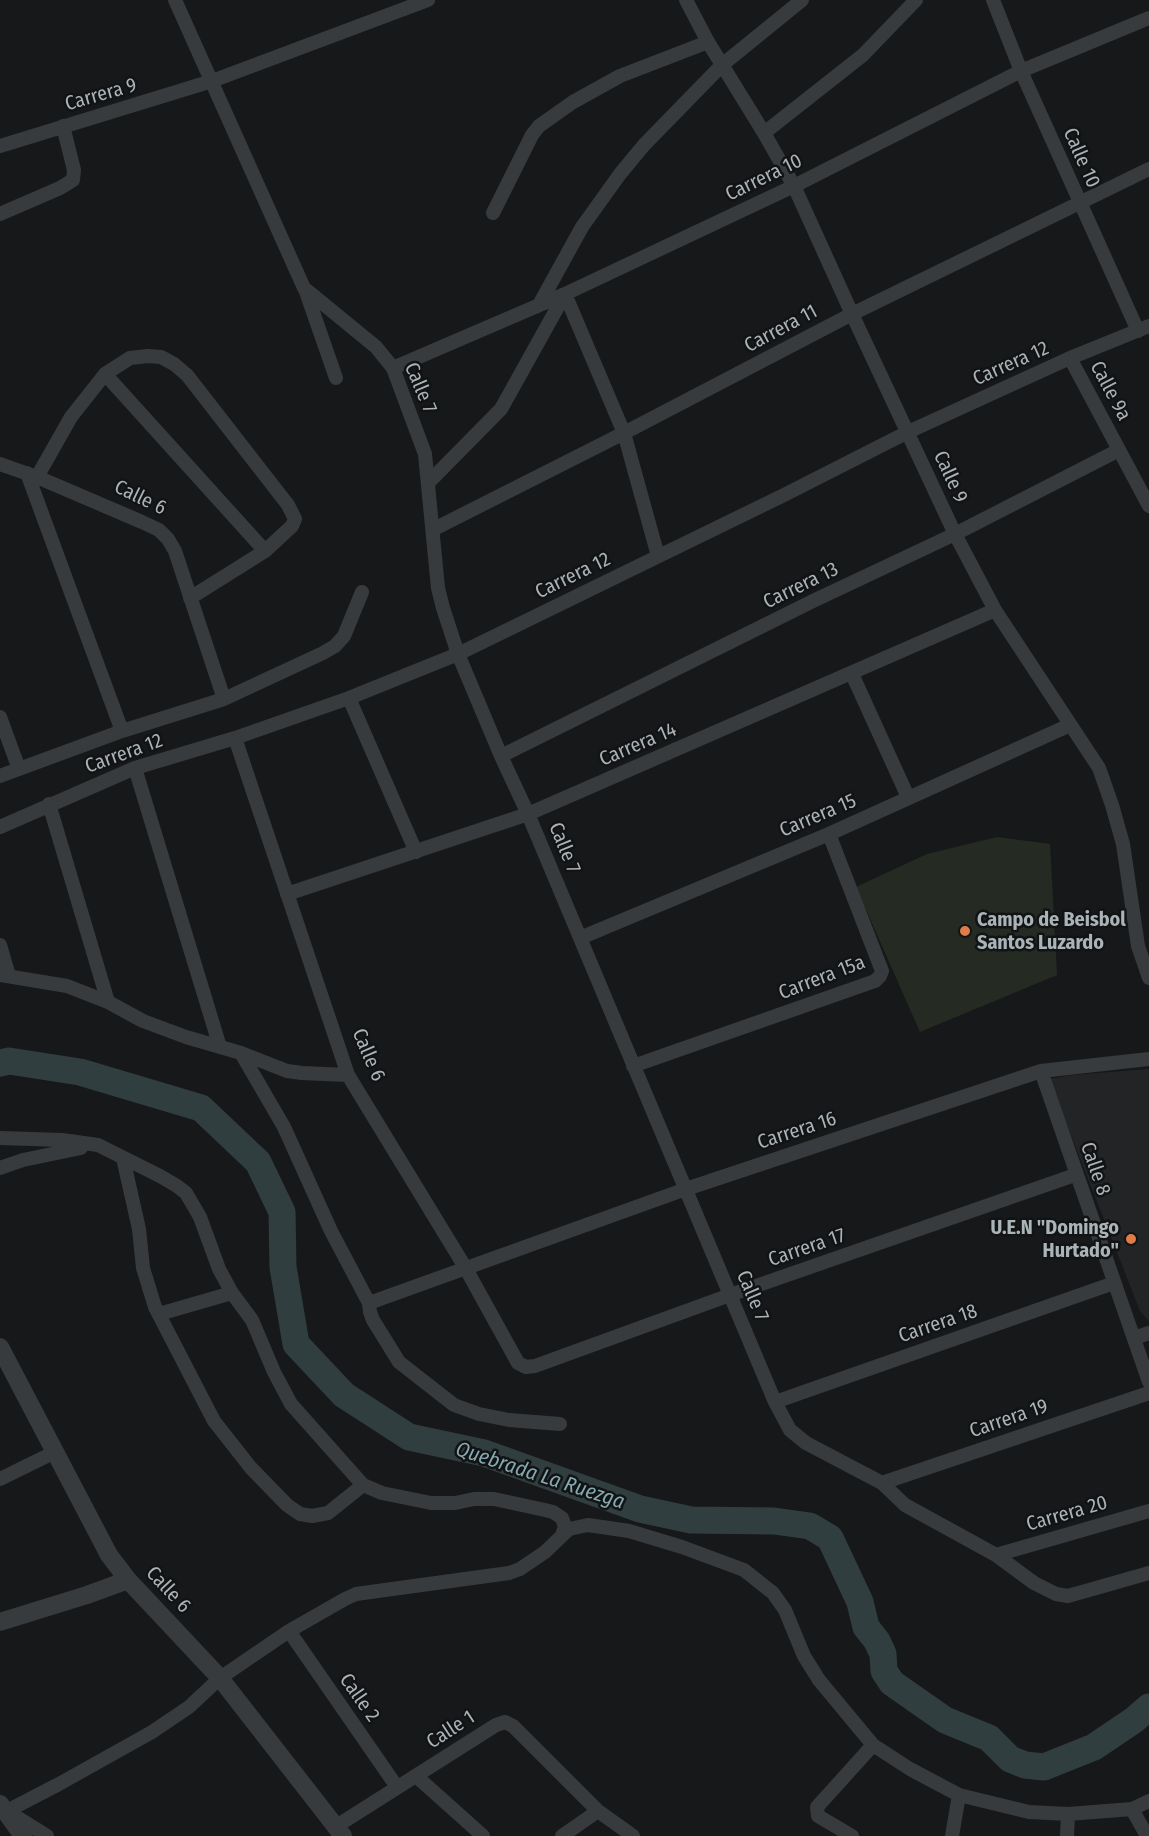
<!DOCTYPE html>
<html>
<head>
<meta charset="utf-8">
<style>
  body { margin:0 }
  canvas { display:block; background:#171819 }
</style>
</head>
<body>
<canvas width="1149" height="1836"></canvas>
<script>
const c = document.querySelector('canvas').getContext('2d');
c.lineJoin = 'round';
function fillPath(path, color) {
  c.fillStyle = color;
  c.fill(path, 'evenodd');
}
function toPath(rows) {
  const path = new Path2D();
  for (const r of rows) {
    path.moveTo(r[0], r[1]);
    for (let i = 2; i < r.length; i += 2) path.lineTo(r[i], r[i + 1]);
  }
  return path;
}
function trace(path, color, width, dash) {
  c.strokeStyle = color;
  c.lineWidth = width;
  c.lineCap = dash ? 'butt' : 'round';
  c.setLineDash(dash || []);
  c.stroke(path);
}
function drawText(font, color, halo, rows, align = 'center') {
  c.font = font + ' "Fira Sans Condensed",sans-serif';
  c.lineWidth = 5;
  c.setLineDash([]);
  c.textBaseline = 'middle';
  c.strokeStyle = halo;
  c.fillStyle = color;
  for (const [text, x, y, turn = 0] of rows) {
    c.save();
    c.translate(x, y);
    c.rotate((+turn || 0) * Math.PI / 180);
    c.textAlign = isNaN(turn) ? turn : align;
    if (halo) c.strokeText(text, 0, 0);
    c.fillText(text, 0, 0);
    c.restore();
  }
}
const built = toPath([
  [1149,1069,1149,1321,1140,1311,1049,1079,1073,1075]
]);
const green = toPath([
  [997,837,1050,844,1057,975,920,1032,856,887,927,854]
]);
const river = toPath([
  [0,1063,9,1061,80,1072,201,1108,258,1162,282,1212,283,1267,296,1344,344,1395,409,1437,484,1453,640,1509,691,1520,774,1521,810,1526,830,1538,860,1602,866,1627,877,1641,883,1654,884,1671,892,1683,945,1720,989,1738,1010,1759,1025,1765,1044,1767,1094,1747,1134,1720,1149,1707]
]);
const minor = toPath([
  [175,0,304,288,376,347,393,368,425,454,438,588,443,608,458,654,501,756,528,814,775,1402,790,1430,806,1443,882,1483,905,1505,996,1555,1034,1583,1056,1594,1068,1596,1149,1573],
  [686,0,708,42,764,133,794,186,852,314,955,534,995,610,1099,768,1112,805,1123,844,1138,946,1149,978],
  [993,0,1021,71,1138,331],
  [764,133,863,55,916,0],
  [0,146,212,81,428,0],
  [493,213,532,135,539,126,573,102,620,76,708,42],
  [0,214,60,188,73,180,74,170,63,126],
  [305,289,336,378],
  [565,294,624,433,658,556],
  [539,305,582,227,620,174,644,145,722,65,802,0],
  [1070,358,1149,506],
  [393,368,565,294,794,186,1021,71,1149,18],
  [105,374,265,551],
  [0,464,37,477,142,522,159,530,168,539,175,551,224,699],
  [27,473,122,731],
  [37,477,71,417,105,374,130,358,148,356,161,357,174,364,187,375,288,505,295,519,292,526,265,551,190,598],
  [429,482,501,409,565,294],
  [434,529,624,433,852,314,1149,169],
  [852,674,908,797],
  [349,698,416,852],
  [0,717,19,769],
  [235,738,348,1075,465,1267,518,1363,526,1367,535,1366,730,1295,1075,1175],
  [501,756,813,601,955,534,1119,450],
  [135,768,220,1047],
  [0,776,122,731,224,699,323,653,335,646,344,636,362,592],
  [49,804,108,1002],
  [0,827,135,768,235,738,349,698,458,654,784,495,908,432,1070,358,1149,326],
  [287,894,528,814,995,610],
  [580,938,829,834,1070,725],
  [0,945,9,976],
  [0,975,67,986,108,1002,143,1021,186,1037,241,1053,287,1071,302,1073,348,1075],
  [241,1053,284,1127,331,1231,369,1303,686,1189,1041,1071,1149,1059],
  [633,1066,875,981,880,976,882,971,829,834],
  [1041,1071,1149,1382],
  [0,1138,62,1140,98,1145,160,1176,177,1186,186,1193,200,1217,219,1269,232,1293,252,1320,274,1372,291,1404,363,1485,382,1493,431,1503,455,1503,474,1499,494,1499,545,1510,553,1512,562,1518,565,1527,562,1535],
  [123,1158,139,1229,143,1268,155,1307,214,1421,251,1468,287,1505,300,1514,312,1516,328,1513,363,1485],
  [0,1168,23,1160,81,1148],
  [369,1303,370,1312,373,1320,399,1362,454,1405,479,1414,509,1420,560,1424],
  [159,1314,232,1293],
  [1134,1338,1149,1333],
  [775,1402,1114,1283],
  [0,1479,55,1452],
  [882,1483,1149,1393],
  [996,1555,1149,1511],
  [289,1631,397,1787],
  [416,1776,483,1836],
  [1132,1809,1147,1836],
  [7,1811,59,1784,152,1732,189,1707,220,1678,289,1631,345,1599,356,1594,509,1573,520,1569,545,1552,569,1529,588,1525,629,1531,682,1547,744,1570,773,1593,785,1610,804,1656,819,1680,873,1745,910,1769,959,1795,1029,1812,1068,1814,1132,1809,1149,1801],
  [7,1811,47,1836],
  [335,1827,496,1725,505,1722,513,1726,598,1811,633,1836],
  [562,1836,598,1811],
  [852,1836,818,1816,817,1807,873,1745],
  [952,1836,959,1795],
  [1067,1836,1068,1814]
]);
const tertiary = toPath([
  [0,1347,109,1555,128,1580,220,1678,343,1836],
  [0,1622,87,1595,128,1580],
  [0,1804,23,1836]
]);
const markers = [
  [965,931,6,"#e07c48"],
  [1131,1239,6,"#e07c48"]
];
const streetNames = [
  ["Carrera 9",101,95,-16],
  ["Calle 10",1081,158,66],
  ["Carrera 10",764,178,-26],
  ["Carrera 11",781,329,-28],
  ["Carrera 12",1011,364,-24],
  ["Calle 7",420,388,67],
  ["Calle 9a",1110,391,62],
  ["Calle 9",950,477,65],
  ["Calle 6",140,498,26],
  ["Carrera 12",573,576,-26],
  ["Carrera 13",801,586,-26],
  ["Carrera 14",638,745,-23],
  ["Carrera 12",124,754,-20],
  ["Carrera 15",818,816,-23],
  ["Calle 7",564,848,68],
  ["Carrera 15a",822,978,-21],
  ["Calle 6",368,1055,67],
  ["Carrera 16",797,1131,-18],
  ["Calle 8",1095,1169,71],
  ["Carrera 17",807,1248,-19],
  ["Calle 7",752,1296,67],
  ["Carrera 18",938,1324,-19],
  ["Carrera 19",1009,1419,-19],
  ["Carrera 20",1067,1514,-16],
  ["Calle 6",168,1590,47],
  ["Calle 2",359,1698,55],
  ["Calle 1",451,1730,-33]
];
const poiNames = [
  ["Campo de Beisbol",977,920],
  ["Santos Luzardo",977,943],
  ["U.E.N \"Domingo",1119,1228,"right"],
  ["Hurtado\"",1119,1251,"right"]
];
const waterNames = [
  ["Quebrada La Ruezga",540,1476,18]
];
fillPath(built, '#232426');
fillPath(green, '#252a23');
trace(river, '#313e40', 27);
trace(minor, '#383b3d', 14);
trace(tertiary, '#383b3d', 18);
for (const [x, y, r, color] of markers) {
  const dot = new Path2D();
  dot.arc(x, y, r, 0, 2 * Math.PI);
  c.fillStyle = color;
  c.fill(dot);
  trace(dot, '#121314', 2);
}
drawText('20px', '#aab3b7', '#121314', streetNames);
drawText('bold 20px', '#aab3b7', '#121314', poiNames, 'left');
drawText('italic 21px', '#85a9af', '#121314', waterNames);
</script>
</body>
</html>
